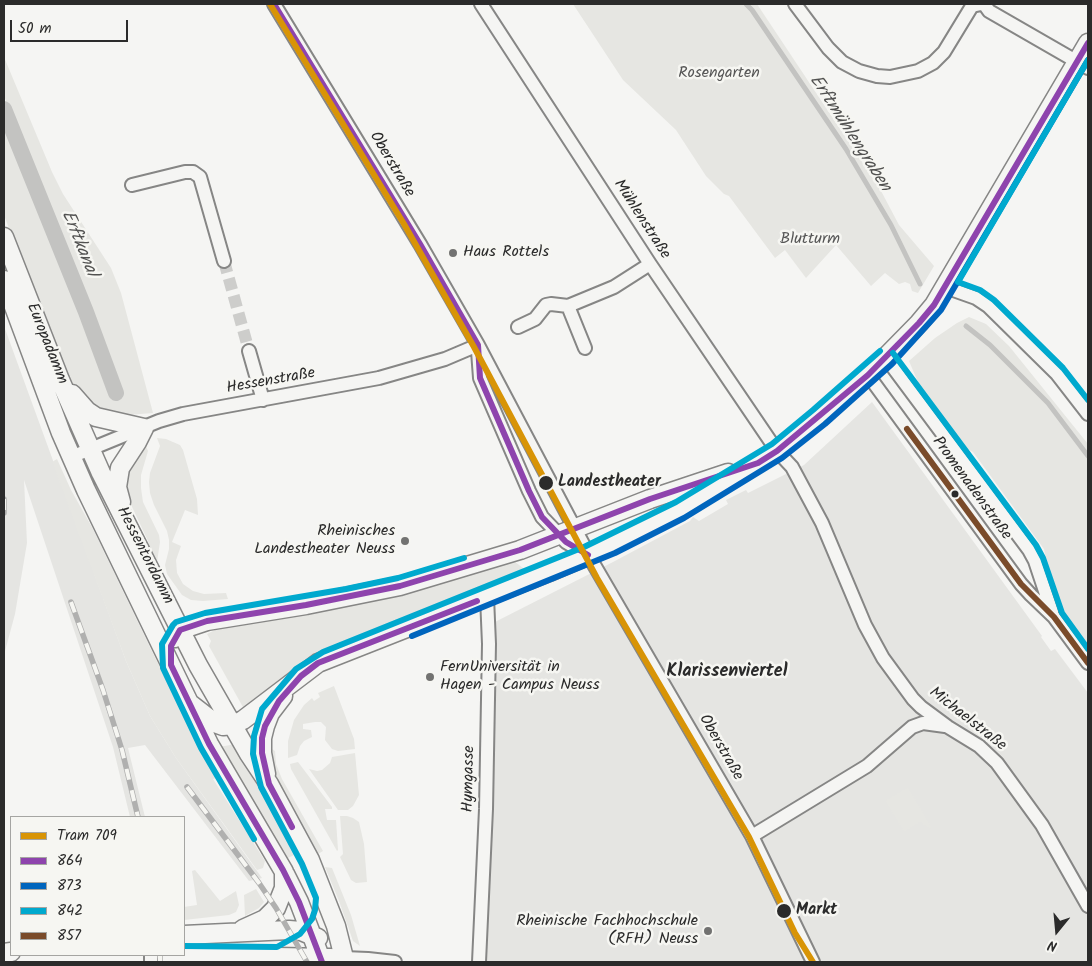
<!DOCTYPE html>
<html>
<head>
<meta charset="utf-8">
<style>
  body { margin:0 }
  #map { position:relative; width:1092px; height:966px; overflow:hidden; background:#f5f5f3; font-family:Kalam,sans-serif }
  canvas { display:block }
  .frame { position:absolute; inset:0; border:5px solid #2b2b2b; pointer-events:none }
  .legend { position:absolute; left:10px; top:816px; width:175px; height:140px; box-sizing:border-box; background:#f6f6f2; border:1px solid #a5a5a2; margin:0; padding:6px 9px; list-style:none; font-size:15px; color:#2b2b2b }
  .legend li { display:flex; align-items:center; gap:10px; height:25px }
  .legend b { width:25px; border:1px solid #a5a5a2 }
  .north { position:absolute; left:1032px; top:906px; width:50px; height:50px; -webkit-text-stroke:4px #f6f6f2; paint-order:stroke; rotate:197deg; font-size:14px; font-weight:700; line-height:20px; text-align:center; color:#2b2b2b }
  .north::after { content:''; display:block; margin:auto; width:18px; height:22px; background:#2b2b2b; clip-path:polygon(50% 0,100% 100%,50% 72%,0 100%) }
  .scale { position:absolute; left:10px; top:20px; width:118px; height:22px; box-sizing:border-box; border:2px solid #2b2b2b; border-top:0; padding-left:6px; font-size:15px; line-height:18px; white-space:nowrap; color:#2b2b2b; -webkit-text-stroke:4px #f6f6f2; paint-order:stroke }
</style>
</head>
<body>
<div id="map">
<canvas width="1092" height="966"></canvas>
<div class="frame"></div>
<ul class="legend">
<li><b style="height:6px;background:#d89406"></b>Tram 709</li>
<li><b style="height:6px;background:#8e44ad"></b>864</li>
<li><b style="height:6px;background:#0065bd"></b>873</li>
<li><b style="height:6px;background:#00a9ce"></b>842</li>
<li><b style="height:6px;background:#7a4b2a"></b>857</li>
</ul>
<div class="north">N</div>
<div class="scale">50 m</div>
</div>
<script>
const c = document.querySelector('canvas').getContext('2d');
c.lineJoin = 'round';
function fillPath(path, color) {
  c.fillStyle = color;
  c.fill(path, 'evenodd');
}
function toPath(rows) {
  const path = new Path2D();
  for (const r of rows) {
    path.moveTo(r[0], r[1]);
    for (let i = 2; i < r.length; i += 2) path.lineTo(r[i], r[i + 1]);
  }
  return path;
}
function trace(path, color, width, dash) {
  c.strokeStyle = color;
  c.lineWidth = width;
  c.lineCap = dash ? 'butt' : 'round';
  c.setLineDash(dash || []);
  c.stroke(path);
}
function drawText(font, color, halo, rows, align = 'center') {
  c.font = font + ' Kalam,sans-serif';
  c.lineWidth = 5;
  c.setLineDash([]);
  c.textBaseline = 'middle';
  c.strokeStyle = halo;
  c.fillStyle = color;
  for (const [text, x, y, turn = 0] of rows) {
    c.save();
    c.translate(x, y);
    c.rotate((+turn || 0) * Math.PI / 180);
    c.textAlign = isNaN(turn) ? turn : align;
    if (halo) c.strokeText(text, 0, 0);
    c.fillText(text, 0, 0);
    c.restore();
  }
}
const built = toPath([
  [4,326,126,661,150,716,176,758,262,878,249,881,145,745,128,748,145,817,130,817,113,747,24,480,27,543,15,614,4,655],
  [872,402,1042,636,1041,637,1051,651,1055,649,1088,693,1088,962,479,962,491,624,613,562,690,521,693,517,699,521,728,504,726,500,746,490,748,493,804,465]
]);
const green = toPath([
  [573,4,757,4,880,189,899,225,934,266,918,293,912,291,910,284,905,282,899,284,885,273,871,286,836,245,806,278,785,250,775,258,729,196,724,194,706,176,676,130,623,80],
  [4,57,52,172,63,194,111,268,121,293,153,413,127,415,111,413,96,407,83,398,70,379,26,274,4,215,4,124,82,313,111,394,120,392,90,309,4,96],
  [969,317,986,324,1009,346,1088,444,1088,647,1061,611,1053,592,1044,549,973,452,958,444,926,401,909,361,935,338,957,323],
  [157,438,166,439,180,445,183,450,197,499,198,515,185,510,172,542,181,546,176,560,177,573,183,584,193,591,204,594,226,593,228,599,203,601,191,600,182,595,167,574,165,565,169,549,169,540,167,531,154,505,150,493,149,482,150,473,160,446],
  [146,446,148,451,141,475,141,488,143,502,159,535,160,542,157,562,153,564,148,541,126,494,126,480,131,468,141,447],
  [57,459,71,490,93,529,177,703,216,778,213,779,265,861,263,868,257,870,176,758,150,716,126,661,52,462],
  [514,561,528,572,414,615,368,637,244,709,209,646,211,641,207,634,219,628,307,614,411,591],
  [334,686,354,739,355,749,338,751,332,749,325,740,326,727,321,722,315,722,303,724,303,729,311,730,312,737,304,741,300,746,297,755,288,758,288,741,294,720,304,705,312,698,314,701,320,697,318,693],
  [237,744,276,813,296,854,286,859,218,747],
  [269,747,275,751,276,764,282,779,323,851,318,854,277,781,273,772],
  [355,753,359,795,353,806,348,810,338,810,309,769,317,771,322,770,330,763,332,757],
  [298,762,332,807,332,809,325,809,327,820,336,820,338,850,337,851,291,769,290,764],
  [908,787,931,826,930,829,920,822,904,832,885,801],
  [340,816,347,816,353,818,359,822,364,844,367,882,356,883,351,880,340,857,343,854],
  [325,867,332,868,351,915,360,946,353,941,339,901],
  [195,870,220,901,236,891,239,905,236,912,229,915,184,920,184,907,197,905,192,871],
  [256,889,264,902,259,908,245,916,244,895]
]);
const stream = toPath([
  [746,4,752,10,846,149,891,225,920,284],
  [966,326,990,345,1048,403,1088,456]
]);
const canal = toPath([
  [4,109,86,312,116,393]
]);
const streetTunnel = toPath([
  [224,261,249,351]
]);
const street = toPath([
  [274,4,420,244,478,345,593,563,752,836,813,962],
  [481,4,650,264,777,451,792,467,822,523,865,625,883,658,913,699,921,707,948,727,979,746,997,763,1042,825,1088,906],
  [795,4,828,48,842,62,859,71,877,76,890,77,918,71,933,63,944,52,972,6,981,4],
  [984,4,989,11,1088,68],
  [132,185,185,172,193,172,200,177,224,261],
  [945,287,976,298,988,306,1057,374,1088,414],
  [568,306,585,348],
  [518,327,535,319,546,305,551,304,568,306,614,287,650,264],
  [249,351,263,400],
  [478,351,480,378,529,491,542,517,566,542,588,555],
  [886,358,1029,550,1035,561,1052,612],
  [868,375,1021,584,1031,595,1054,617,1088,663],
  [71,457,159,421,183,414,379,378,445,359,478,345],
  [752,836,867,766,912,727,923,723,945,726],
  [344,958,368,959,395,962],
  [151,962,151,955],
  [479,962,486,809,489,644,487,597]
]);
const secondary = toPath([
  [4,237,60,380,101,473,198,665,249,754,269,784,310,860,336,926,345,962],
  [4,280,61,433,86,490,209,744,283,870,299,902,322,962],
  [72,394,87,411,96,417,144,428,137,442,120,468,117,487,121,502],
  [175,638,180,630,207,621,306,605,400,586,520,550,650,499,728,473],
  [188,702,215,723,223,726,233,725,243,720,318,663,549,572,612,545,680,510,777,451,868,375,919,323,934,305,1088,43],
  [266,774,262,753,262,738,265,726,270,713,283,696],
  [243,929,265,919,276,908,284,888,284,872],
  [184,935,289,930,301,931,318,938],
  [4,953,11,952],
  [166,955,331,958]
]);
const rail = toPath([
  [4,499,4,513],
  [71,602,103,690,122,750,138,817],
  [187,787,259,883,276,908,307,962],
  [160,955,160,962]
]);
const bus1 = toPath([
  [274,4,420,244,478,345,480,378,529,491,542,517,566,542,588,555],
  [292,827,269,784,262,753,262,738,265,726,279,701,301,676,318,663,477,601],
  [322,962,299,902,283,870,209,744,171,665,171,646,180,630,207,621,306,605,400,586,520,550,650,499,758,463,777,451,868,375,919,323,934,305,1088,43]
]);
const bus2 = toPath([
  [412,636,615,553,684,518,782,458,825,424,892,364,941,310,1088,60]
]);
const bus3 = toPath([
  [1088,60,958,282,980,290,994,300,1063,368,1088,400],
  [893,353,1036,545,1043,558,1062,613,1088,649],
  [254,839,201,748,163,668,162,644,173,625,176,622,205,613,346,589,398,578,464,558],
  [184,946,277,947,300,934,312,919,315,910,316,898,302,864,261,787,253,754,254,736,262,709,296,669,323,652,584,547,676,502,772,444,813,410,880,351]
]);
const bus4 = toPath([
  [907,429,1021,584,1054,617,1088,663]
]);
const tram1 = toPath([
  [270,4,404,224,474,347,597,578,749,837,795,933,813,962]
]);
const markers = [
  [453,253,5,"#727271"],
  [546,483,8,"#2b2b2b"],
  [955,494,4.5,"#2b2b2b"],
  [405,541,5,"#727271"],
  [430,677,5,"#727271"],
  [784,911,8,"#2b2b2b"],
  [708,931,5,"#727271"]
];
const parkNames = [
  ["Rosengarten",719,74],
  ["Blutturm",810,240]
];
const streetNames = [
  ["Oberstraße",391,165,59],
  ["Mühlenstraße",641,220,57],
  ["Europadamm",46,344,68],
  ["Hessenstraße",271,382,-10],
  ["Promenadenstraße",971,489,54],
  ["Hessentordamm",144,556,63],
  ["Michaelstraße",967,720,38],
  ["Oberstraße",720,748,60],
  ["Hymgasse",470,779,-89]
];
const poiNames = [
  ["Haus Rottels",463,253],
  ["Rheinisches",395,532,"right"],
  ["Landestheater Neuss",395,550,"right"],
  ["FernUniversität in",440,668],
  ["Hagen - Campus Neuss",440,686],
  ["Rheinische Fachhochschule",698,922,"right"],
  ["(RFH) Neuss",698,940,"right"]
];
const stopNames = [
  ["Landestheater",558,483],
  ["Markt",796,911]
];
const waterNames = [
  ["Erftmühlengraben",849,134,57],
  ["Erftkanal",78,244,68]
];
const neighbourhoodNames = [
  ["Klarissenviertel",727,673]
];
fillPath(built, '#e5e5e2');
fillPath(green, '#e6e6e2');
trace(stream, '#c3c3c1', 5);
trace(canal, '#c3c3c1', 16);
trace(streetTunnel, '#cdcdcb', 12, [12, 6]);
trace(street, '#868685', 16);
trace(secondary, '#868685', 21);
trace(street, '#f5f5f3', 12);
trace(secondary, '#f5f5f3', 18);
trace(rail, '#b0b0af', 5.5);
trace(rail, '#f6f6f2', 4, [11]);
trace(bus1, '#8e44ad', 6);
trace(bus2, '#0065bd', 6);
trace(bus3, '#00a9ce', 6);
trace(bus4, '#7a4b2a', 6);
trace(tram1, '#d89406', 6);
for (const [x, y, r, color] of markers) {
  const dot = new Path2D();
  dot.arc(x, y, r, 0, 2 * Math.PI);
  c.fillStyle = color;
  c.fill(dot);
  trace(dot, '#f6f6f2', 2);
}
drawText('16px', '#565656', '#f6f6f2', parkNames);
drawText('16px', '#2b2b2b', '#f6f6f2', streetNames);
drawText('16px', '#2b2b2b', '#f6f6f2', poiNames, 'left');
drawText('bold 16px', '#2b2b2b', '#f6f6f2', stopNames, 'left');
drawText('italic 18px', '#525251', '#f6f6f2', waterNames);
drawText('bold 18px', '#2b2b2b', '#f6f6f2', neighbourhoodNames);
</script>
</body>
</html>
